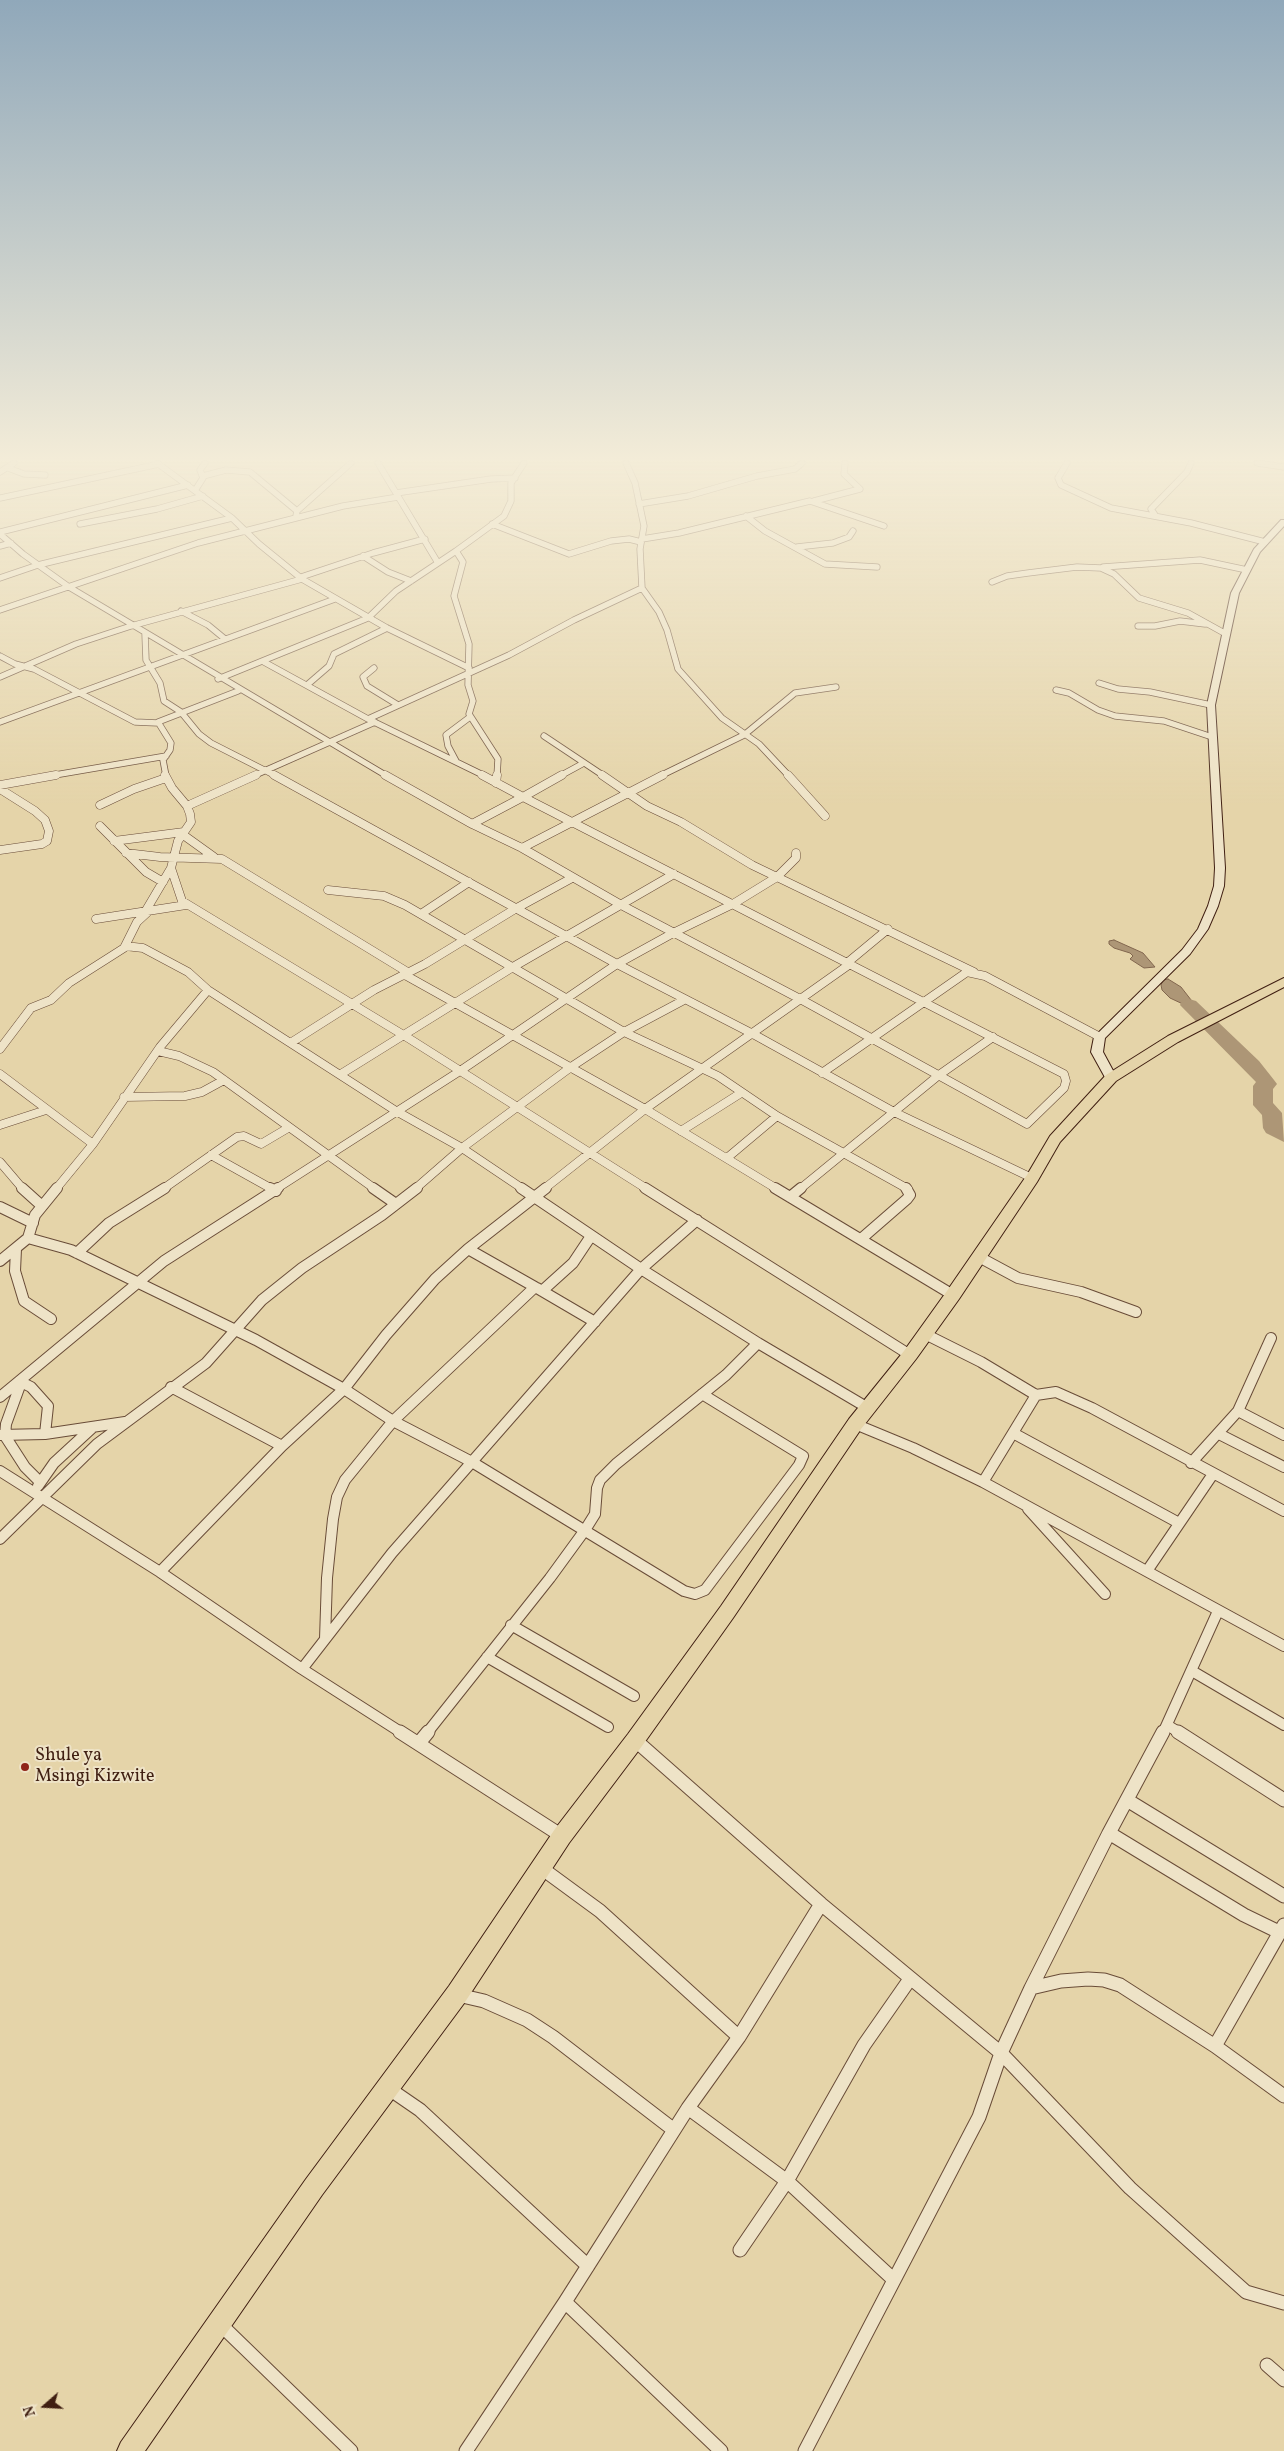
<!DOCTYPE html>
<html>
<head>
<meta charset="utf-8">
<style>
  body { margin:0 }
  #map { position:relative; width:1284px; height:2451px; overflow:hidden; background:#e5d4a9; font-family:Vollkorn,serif }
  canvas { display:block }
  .north { position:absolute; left:20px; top:2381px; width:50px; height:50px; -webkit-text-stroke:4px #eee3c7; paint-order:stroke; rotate:251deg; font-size:14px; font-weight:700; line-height:20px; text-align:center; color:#401f12 }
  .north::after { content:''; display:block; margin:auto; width:18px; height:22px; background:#401f12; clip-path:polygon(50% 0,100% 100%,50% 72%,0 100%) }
</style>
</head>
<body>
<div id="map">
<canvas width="1284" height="2451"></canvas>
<div class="north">N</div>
</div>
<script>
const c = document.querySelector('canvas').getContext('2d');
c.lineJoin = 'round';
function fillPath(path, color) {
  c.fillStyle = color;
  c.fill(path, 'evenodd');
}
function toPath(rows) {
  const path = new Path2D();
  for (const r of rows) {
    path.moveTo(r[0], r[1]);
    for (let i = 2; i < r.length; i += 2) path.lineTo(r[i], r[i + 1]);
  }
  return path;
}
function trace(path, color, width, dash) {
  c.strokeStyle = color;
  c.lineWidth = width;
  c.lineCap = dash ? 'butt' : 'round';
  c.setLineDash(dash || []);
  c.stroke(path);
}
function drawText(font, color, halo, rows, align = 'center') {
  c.font = font + ' Vollkorn,serif';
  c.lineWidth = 4;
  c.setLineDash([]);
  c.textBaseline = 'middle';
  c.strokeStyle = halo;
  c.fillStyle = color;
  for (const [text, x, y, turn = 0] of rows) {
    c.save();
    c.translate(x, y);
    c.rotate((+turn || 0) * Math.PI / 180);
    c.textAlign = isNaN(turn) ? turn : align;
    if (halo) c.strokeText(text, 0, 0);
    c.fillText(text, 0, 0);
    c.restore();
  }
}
const water = toPath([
  [1114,940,1143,953,1155,967,1144,968,1130,959,1133,956,1130,953,1114,948,1109,944,1109,941,1114,940],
  [1168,979,1181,987,1195,1005,1185,1005,1170,998,1162,990,1161,985,1163,980,1168,979]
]);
const river = toPath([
  [1189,999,1196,1001,1259,1061,1274,1080,1277,1084,1273,1089,1273,1103,1282,1113,1284,1142,1266,1133,1263,1128,1262,1115,1253,1105,1253,1086,1256,1082,1180,1005,1182,1001,1189,999]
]);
const minorFar3 = toPath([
  [157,463,232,518,259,544,302,579,387,628,469,668],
  [378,463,438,563],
  [626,463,635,483,644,526,640,549,642,588,659,612,667,630,678,669,722,718,759,744,789,776],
  [1067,463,1058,478,1061,485,1111,508,1191,523,1265,542],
  [1257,463,1284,467],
  [8,468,24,474,45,475],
  [0,472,14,463],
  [203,476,226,470,250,472,297,511],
  [196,489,203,478,200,470,205,463],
  [396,493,491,479,515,478],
  [0,498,159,464],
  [814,501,860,489,844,474,845,463],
  [639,504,688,496,757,476,795,469,802,463],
  [1155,515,1151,509,1187,472,1191,463],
  [296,516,297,511,351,463],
  [746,516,765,531,825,564,877,567],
  [80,524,157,509,203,496],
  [492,524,569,554,611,541,629,539,641,542],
  [0,532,188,485],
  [0,534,23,554,69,587,387,776],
  [642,539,679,533,810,501,884,526],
  [0,546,11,543],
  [797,547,833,543,849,537,853,531],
  [363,556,388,572,411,581],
  [1103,567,1200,560,1247,570],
  [301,577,373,553,425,539],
  [0,578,38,565,232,518],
  [992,582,1007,576,1028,573,1077,567,1101,568,1114,574,1139,598,1188,613,1226,634],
  [0,610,198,543,343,506,398,497],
  [181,611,208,625,225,639],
  [1138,626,1155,626,1180,621,1205,624],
  [145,634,146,660,160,683,164,701,181,712,199,734,211,743,276,776],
  [0,656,15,664,34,669,135,722,158,723],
  [264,662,368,719,485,776],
  [374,668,363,677,367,686,398,705],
  [0,677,76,644,131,626,302,579],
  [218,679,368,618,396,591,456,551],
  [1099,683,1118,689,1150,692,1211,705],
  [307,685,329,666,334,654,387,628],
  [1056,690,1069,693,1098,710,1115,716,1164,721,1212,737],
  [368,719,509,655,574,620,642,588],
  [0,722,335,599],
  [544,736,604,776],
  [456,761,448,746,446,735,470,717],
  [49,776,166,756],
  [166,776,163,760,170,750,171,743,158,722,238,691],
  [253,776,375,722],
  [497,776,498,759,469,714,473,701,468,685,469,644,454,596,463,562,456,551,504,516,511,501,511,483,524,463],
  [560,776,582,764],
  [660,776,744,735,795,693,836,687]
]);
const minorFar2 = toPath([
  [165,775,172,788,187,806,190,814,191,822,178,841,171,868,182,901,405,1036,647,1189],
  [274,775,617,964,753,1034,894,1112,1032,1178],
  [385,775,472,824],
  [482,775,523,797,562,775],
  [602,775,647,806,681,822,752,865,974,972],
  [788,775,825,816],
  [496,783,497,775],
  [0,785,56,775],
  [0,789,35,811,45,820,49,831,47,841,42,844,0,850],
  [523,797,1064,1074,1066,1081,1064,1088,1027,1124,802,1000,623,906,522,848,472,824,523,797],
  [100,805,134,789,166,778],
  [187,806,256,775],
  [100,826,146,872,163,882],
  [182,834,214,857],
  [114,841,184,832],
  [522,848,663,775],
  [126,853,160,857,222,859,409,973],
  [328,890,384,896,405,905,624,1032,718,1076,777,1116,908,1189],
  [145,912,171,868],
  [421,914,469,882],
  [96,919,186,905],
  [125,946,143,948,188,972,208,990,396,1111,462,1148,523,1189],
  [847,963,888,929],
  [405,975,645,1109,777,1189],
  [292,1042,374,990,425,964,515,909,572,878],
  [0,1049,31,1008,51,1000,69,983,124,948,137,922,149,911],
  [158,1051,179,1056,213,1072,375,1189],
  [822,1073,967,972,985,976,1100,1037],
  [0,1074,93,1144],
  [341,1074,513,967,674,874],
  [124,1097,185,1096,202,1092,224,1080],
  [0,1125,46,1110],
  [681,1131,741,1093],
  [211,1155,272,1189],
  [727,1158,777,1116],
  [0,1162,23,1189],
  [56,1189,93,1144,160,1047,208,990],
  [163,1189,237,1137,244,1136,261,1144,288,1128],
  [276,1189,460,1071,617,964,675,932,733,904,777,877,796,858,796,853],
  [415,1189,462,1148,571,1067,624,1032,684,1000],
  [544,1189,645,1109,850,964],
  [800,1189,939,1075,993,1037]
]);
const minorFar1 = toPath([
  [22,1188,42,1206],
  [270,1188,276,1191],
  [373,1188,396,1204],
  [645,1188,910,1355],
  [775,1188,953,1295],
  [790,1197,801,1188],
  [0,1207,33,1223],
  [28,1238,71,1250,256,1340,344,1389,393,1421,472,1462,684,1591,695,1594,705,1590,799,1465,803,1456,702,1394],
  [861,1239,907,1199,910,1195,906,1188],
  [16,1249,15,1271,24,1301,51,1319],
  [77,1253,109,1223,165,1188],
  [979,1257,1018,1278,1081,1292,1136,1312],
  [0,1261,28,1238,35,1215,57,1188],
  [537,1288,595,1322],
  [542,1291,573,1263,591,1236],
  [925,1334,981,1362,1036,1395],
  [758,1343,868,1408],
  [22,1380,6,1424,5,1436,25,1467,40,1482],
  [21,1382,31,1387,48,1406,45,1434],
  [171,1387,282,1446],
  [0,1397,164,1261,278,1188],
  [1238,1411,1284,1435],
  [855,1424,913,1448,983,1482,1284,1646],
  [1013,1433,1179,1523],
  [1219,1434,1284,1467],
  [0,1435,45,1434,125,1422],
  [1191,1463,1238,1411,1271,1338],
  [0,1471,160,1572,302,1669,402,1733],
  [983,1482,1036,1395,1056,1392,1092,1408,1284,1511],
  [38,1486,54,1463,92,1428],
  [1028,1509,1105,1594],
  [0,1539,97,1444,206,1363,262,1300,302,1268,382,1215,417,1188],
  [1147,1571,1213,1474],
  [160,1572,282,1446,344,1389,386,1335,435,1279,468,1249,546,1188],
  [511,1625,634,1696],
  [325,1639,327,1578,333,1519,337,1497,345,1480,393,1421,535,1287,468,1249],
  [487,1657,608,1727],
  [302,1669,392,1553,641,1269,697,1220],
  [1192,1671,1284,1725],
  [1167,1725,1180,1733],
  [427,1733,550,1578,585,1530,595,1514,597,1488,600,1480,616,1464,726,1375,758,1343,641,1269,521,1188],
  [1163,1733,1218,1611]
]);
const minor = toPath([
  [400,1732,562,1836],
  [1178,1732,1284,1800],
  [635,1740,821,1904,1001,2053,1130,2188,1246,2292,1284,2303],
  [419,1743,428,1732],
  [1127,1800,1284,1896],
  [1109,1833,1244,1915,1279,1932],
  [540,1867,600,1911,739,2037],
  [1031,1988,1061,1981,1088,1979,1104,1980,1120,1985,1215,2046,1284,2096],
  [458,1995,484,2001,527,2020,553,2037,674,2130],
  [1215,2046,1284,1925],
  [388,2088,420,2110,588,2266],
  [688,2108,787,2181,893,2279],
  [740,2250,787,2181,864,2045,910,1979],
  [565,2302,721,2451],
  [220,2324,351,2451],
  [1267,2365,1284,2380],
  [466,2451,565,2302,688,2108,739,2037,821,1904],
  [805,2451,979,2117,1001,2053,1031,1988,1109,1833,1163,1732]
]);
const secondary = toPath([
  [1281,520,1284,520,1284,526,1260,552,1239,593,1215,705,1225,868,1224,886,1218,906,1208,929,1190,954,1105,1038,1103,1052,1117,1078,1115,1081,1107,1081,1091,1052,1094,1037,1182,950,1198,929,1208,906,1214,886,1215,868,1207,705,1231,593,1254,549,1281,520]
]);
const trunk = toPath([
  [1284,978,1284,987,1178,1042,1116,1081,1060,1142,1037,1182,959,1299,916,1359,861,1429,733,1618,642,1746,569,1843,465,2002,322,2195,145,2451,117,2451,121,2442,306,2179,449,1986,555,1829,628,1734,721,1606,849,1419,904,1351,947,1291,1027,1175,1050,1136,1106,1075,1168,1036,1284,978]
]);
const markers = [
  [25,1767,5,"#8f2418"]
];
const nearPoinames = [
  ["Shule ya",35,1757],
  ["Msingi Kizwite",35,1778]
];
fillPath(water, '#ad9676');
trace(water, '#81664e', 1);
fillPath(river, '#ad9676');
trace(minorFar3, '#694c38', 7);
trace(minorFar2, '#694c38', 9);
trace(minorFar1, '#694c38', 12);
trace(minor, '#694c38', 15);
trace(secondary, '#401f12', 2);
trace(trunk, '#401f12', 2);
trace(minorFar3, '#eee3c7', 5.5);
trace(minorFar2, '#eee3c7', 8);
trace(minorFar1, '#eee3c7', 10);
trace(minor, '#eee3c7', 13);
fillPath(secondary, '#eee3c7');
fillPath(trunk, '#e5d4a9');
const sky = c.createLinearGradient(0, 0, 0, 806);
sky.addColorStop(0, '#90a8ba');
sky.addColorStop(0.57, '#f3ecd8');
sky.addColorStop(1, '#f3ecd800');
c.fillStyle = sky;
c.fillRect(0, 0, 1284, 806);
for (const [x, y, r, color] of markers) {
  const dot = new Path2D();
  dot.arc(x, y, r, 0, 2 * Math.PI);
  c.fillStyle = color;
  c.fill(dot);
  trace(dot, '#eee3c7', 2);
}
drawText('18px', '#401f12', '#eee3c7', nearPoinames, 'left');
</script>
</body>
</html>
